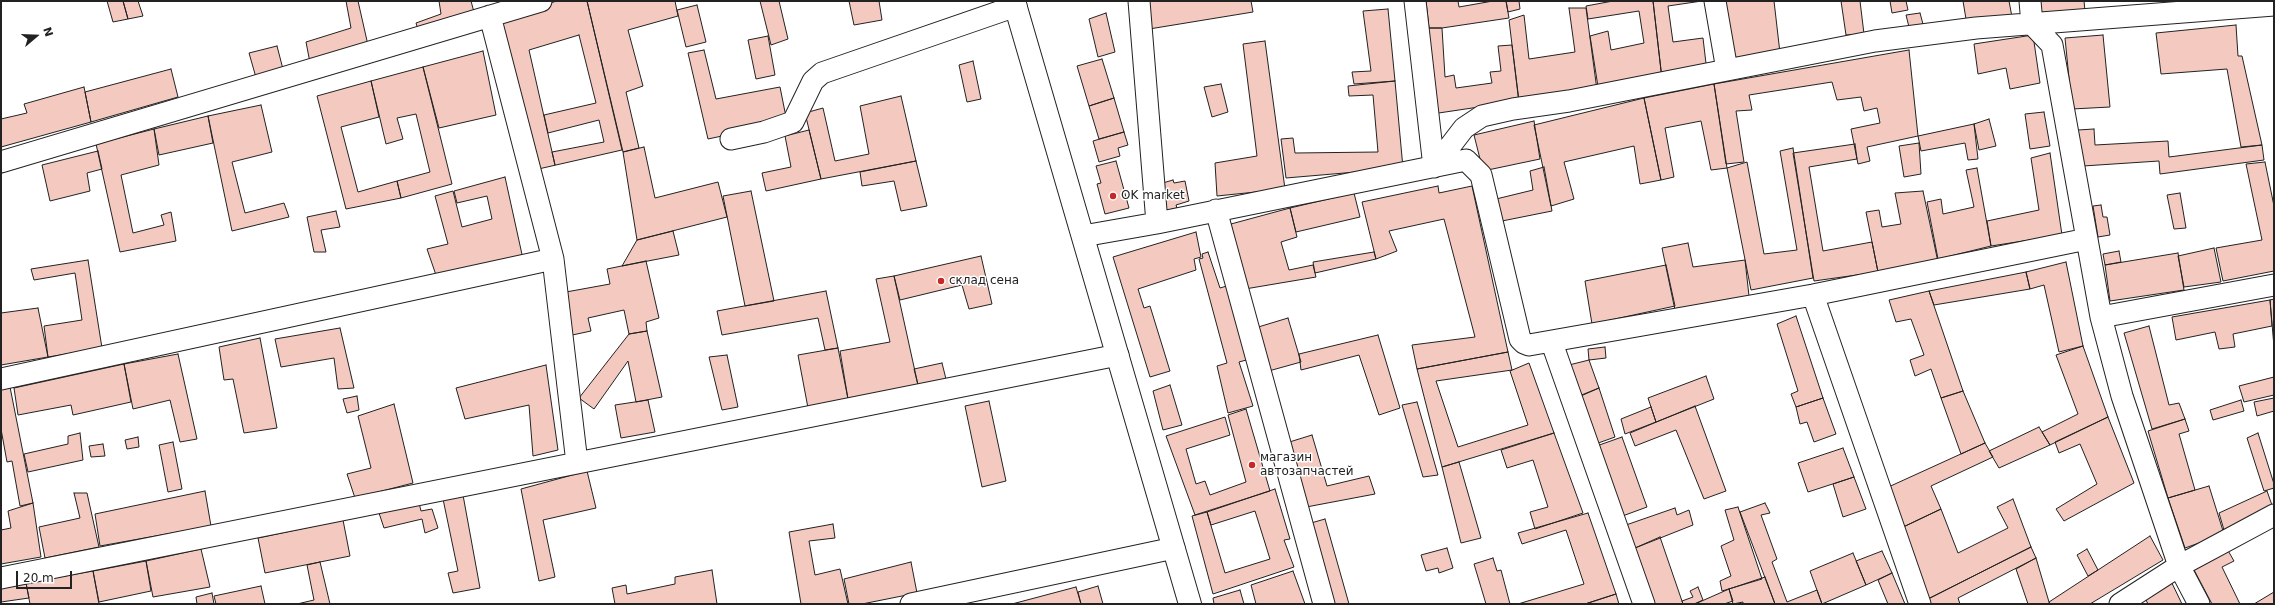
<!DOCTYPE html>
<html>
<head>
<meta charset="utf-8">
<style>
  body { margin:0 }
  #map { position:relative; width:2275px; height:605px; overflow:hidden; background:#fff; font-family:"DejaVu Sans",sans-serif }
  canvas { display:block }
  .frame { position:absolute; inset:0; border:2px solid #222; pointer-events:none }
  .north { position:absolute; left:16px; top:16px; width:40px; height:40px; -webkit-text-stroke:3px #fff; paint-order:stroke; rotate:71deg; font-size:11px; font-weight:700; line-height:16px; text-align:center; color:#222 }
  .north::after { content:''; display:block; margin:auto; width:14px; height:18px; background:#222; clip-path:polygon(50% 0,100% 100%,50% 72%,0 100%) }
  .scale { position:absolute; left:16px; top:571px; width:56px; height:18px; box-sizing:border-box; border:2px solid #222; border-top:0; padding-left:5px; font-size:12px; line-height:14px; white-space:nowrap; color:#222; -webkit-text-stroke:3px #fff; paint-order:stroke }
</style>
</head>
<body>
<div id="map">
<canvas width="2275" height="605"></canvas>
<div class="frame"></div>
<div class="north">N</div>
<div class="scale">20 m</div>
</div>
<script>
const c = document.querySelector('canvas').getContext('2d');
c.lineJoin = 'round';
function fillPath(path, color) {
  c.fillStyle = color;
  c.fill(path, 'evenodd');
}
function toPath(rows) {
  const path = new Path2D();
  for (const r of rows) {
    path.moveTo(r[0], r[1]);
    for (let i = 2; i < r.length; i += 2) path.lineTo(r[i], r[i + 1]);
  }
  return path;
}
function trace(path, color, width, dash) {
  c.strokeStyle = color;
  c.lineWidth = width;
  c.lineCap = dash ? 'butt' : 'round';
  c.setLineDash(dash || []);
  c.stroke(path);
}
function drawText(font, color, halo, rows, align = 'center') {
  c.font = font + ' "DejaVu Sans",sans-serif';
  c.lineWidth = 3;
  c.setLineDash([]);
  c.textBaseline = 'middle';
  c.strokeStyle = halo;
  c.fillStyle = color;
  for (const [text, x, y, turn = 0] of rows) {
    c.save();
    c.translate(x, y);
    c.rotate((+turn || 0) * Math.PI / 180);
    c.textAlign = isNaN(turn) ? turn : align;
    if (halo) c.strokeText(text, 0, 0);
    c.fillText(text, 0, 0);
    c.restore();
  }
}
const building = toPath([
  [107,1,123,1,128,19,113,22,107,1],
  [123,1,138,1,143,16,128,19,123,1],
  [346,1,358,1,370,54,311,68,306,42,351,28,346,1],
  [439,1,471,1,478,27,422,43,416,23,441,14,439,1],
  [557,1,587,1,622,150,534,170,501,17,557,1],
  [579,35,596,103,544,115,548,133,599,120,604,142,552,152,555,165,529,50,579,35],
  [587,1,675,1,678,16,628,30,643,86,626,92,639,148,623,152,587,1],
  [760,1,779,1,788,39,771,45,760,1],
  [849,1,879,1,882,20,854,25,849,1],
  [1141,1,1251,1,1253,12,1143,30,1141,1],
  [1426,1,1458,1,1459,7,1493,1,1506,1,1509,18,1442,28,1429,28,1426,1],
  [1506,1,1519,1,1520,9,1508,12,1506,1],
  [1613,1,1653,1,1662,79,1599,93,1590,36,1608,31,1611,50,1644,43,1639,11,1588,19,1586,6,1613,1],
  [1653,1,1702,1,1668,6,1673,42,1703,38,1707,72,1662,79,1653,1],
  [1725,1,1774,1,1780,53,1734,61,1725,1],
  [1841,1,1860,1,1864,34,1846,35,1841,1],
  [1890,1,1906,1,1908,10,1892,13,1890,1],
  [1963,1,2009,1,2012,17,1967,25,1963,1],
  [2037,1,2084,1,2085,11,2038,17,2037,1],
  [697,5,706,42,686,47,677,10,697,5],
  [1569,8,1586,8,1597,90,1519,103,1509,20,1524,15,1529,59,1575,52,1569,8],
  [1388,9,1395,81,1354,84,1352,72,1371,71,1363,11,1388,9],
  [1106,13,1115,52,1098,57,1089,19,1106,13],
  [1920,13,1923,24,1909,27,1906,15,1920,13],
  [2236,25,2238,56,2242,56,2262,145,2241,147,2227,69,2161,74,2156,33,2236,25],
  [1425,28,1442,28,1445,77,1454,75,1456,88,1492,83,1490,72,1501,71,1498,46,1512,45,1519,101,1432,114,1425,28],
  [2033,35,2040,83,2010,89,2006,68,1978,74,1974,44,2033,35],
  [2103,35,2110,107,2072,109,2065,38,2103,35],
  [768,36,775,75,756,79,748,40,768,36],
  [1265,41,1285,189,1217,196,1215,163,1257,156,1243,44,1265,41],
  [277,46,284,73,257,81,249,53,277,46],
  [704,50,716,99,780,87,787,122,708,139,688,53,704,50],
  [1909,50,1918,136,1867,147,1870,161,1858,164,1851,129,1880,123,1877,108,1864,111,1861,97,1837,100,1832,82,1749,95,1752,110,1736,111,1744,162,1726,164,1714,84,1909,50],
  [483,51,496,115,439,128,423,67,483,51],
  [1102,59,1114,98,1089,106,1077,66,1102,59],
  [973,61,981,99,967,102,959,65,973,61],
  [423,67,452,184,401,198,397,181,430,172,416,114,397,118,403,139,386,144,371,81,423,67],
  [171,69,178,97,91,122,85,92,171,69],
  [371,81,379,117,341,127,358,192,397,181,401,198,346,209,317,96,371,81],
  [1395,81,1403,168,1286,178,1281,139,1293,138,1295,153,1378,152,1373,95,1349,96,1348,86,1395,81],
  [1221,84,1228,112,1212,117,1204,87,1221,84],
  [1714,84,1727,168,1711,170,1701,121,1665,128,1674,177,1661,180,1644,98,1714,84],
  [84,87,91,122,1,147,1,119,27,113,24,104,84,87],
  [901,96,916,161,821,179,805,113,823,108,835,161,869,154,860,106,901,96],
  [1114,98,1124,132,1099,139,1089,106,1114,98],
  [1644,98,1661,180,1640,184,1634,146,1564,162,1574,199,1551,206,1534,125,1644,98],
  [261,105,272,152,232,162,245,213,284,203,289,217,232,231,208,116,261,105],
  [2044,112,2050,146,2030,149,2025,114,2044,112],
  [208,116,213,143,159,155,154,129,208,116],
  [1989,119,1996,146,1979,150,1974,124,1989,119],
  [1534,121,1540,159,1483,171,1474,135,1534,121],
  [1974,124,1978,159,1968,160,1965,143,1921,151,1918,136,1974,124],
  [154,129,159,165,121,175,133,233,164,225,161,215,171,212,176,241,120,252,96,144,154,129],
  [2094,129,2095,145,2168,141,2169,157,2262,145,2264,160,2160,174,2159,161,2083,166,2078,130,2094,129],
  [809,130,821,179,766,191,762,173,791,167,785,136,809,130],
  [1124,132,1128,145,1118,148,1120,156,1099,162,1093,141,1124,132],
  [1919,143,1921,174,1904,177,1899,146,1919,143],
  [1855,144,1857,159,1809,167,1823,251,1872,242,1878,272,1814,281,1793,153,1855,144],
  [644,147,655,198,718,182,727,217,637,240,623,152,644,147],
  [1793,148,1813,278,1751,290,1727,168,1747,162,1764,254,1797,250,1780,151,1793,148],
  [98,151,102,169,87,173,90,191,50,201,42,165,98,151],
  [2050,153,2062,235,1991,246,1987,221,2039,210,2031,158,2050,153],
  [916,161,927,206,901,211,894,181,862,186,860,172,916,161],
  [1116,161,1129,208,1105,214,1097,184,1101,183,1096,166,1116,161],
  [2265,162,2274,206,2274,271,2223,281,2216,248,2262,240,2246,164,2265,162],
  [1544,167,1552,211,1497,222,1492,200,1533,190,1530,171,1544,167],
  [1977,168,1991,246,1938,259,1927,202,1941,199,1943,214,1974,207,1966,170,1977,168],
  [505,177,523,259,437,278,427,249,448,244,435,196,453,191,462,227,492,219,487,196,457,203,454,191,505,177],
  [1173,180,1174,183,1185,181,1189,201,1176,205,1177,208,1160,212,1156,185,1173,180],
  [1438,186,1439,193,1472,186,1508,352,1417,369,1412,345,1475,337,1444,219,1389,231,1397,251,1376,259,1362,202,1438,186],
  [751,191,774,301,745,306,723,196,751,191],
  [1923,191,1938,262,1878,272,1866,212,1879,210,1882,227,1901,224,1895,193,1923,191],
  [1354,193,1360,217,1296,232,1290,208,1354,193],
  [2180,193,2186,228,2174,229,2167,195,2180,193],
  [2101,205,2103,217,2107,217,2110,235,2098,237,2093,206,2101,205],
  [1290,208,1297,237,1281,242,1289,270,1313,265,1316,277,1245,289,1231,224,1290,208],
  [336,211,340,227,321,230,326,252,314,252,307,217,336,211],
  [673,231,679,255,622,266,637,240,673,231],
  [1196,232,1201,257,1194,259,1196,270,1138,289,1144,308,1150,306,1170,371,1150,377,1113,257,1196,232],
  [1688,243,1693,267,1745,260,1749,296,1675,310,1662,248,1688,243],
  [2214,248,2221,282,2184,287,2178,256,2214,248],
  [2119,251,2121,262,2105,265,2103,254,2119,251],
  [1208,252,1220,288,1230,285,1250,359,1239,362,1253,406,1228,413,1217,366,1227,363,1199,259,1203,258,1202,254,1208,252],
  [1374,252,1376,259,1315,273,1313,262,1374,252],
  [2178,253,2184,290,2110,301,2105,265,2178,253],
  [981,256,992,304,969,309,962,285,900,300,894,276,981,256],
  [88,260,102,348,48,357,44,326,82,320,75,273,34,280,31,269,88,260],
  [646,261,659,318,646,322,647,331,629,334,624,310,588,318,591,331,563,337,555,294,610,284,607,269,646,261],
  [2066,262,2083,346,2059,352,2044,285,2030,289,2026,272,2066,262],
  [1666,265,1675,306,1592,324,1585,281,1666,265],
  [2026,272,2030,289,1934,305,1929,291,2026,272],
  [894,276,918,385,848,399,840,351,890,342,876,279,894,276],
  [826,291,838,348,825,350,818,318,722,335,717,311,826,291],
  [1929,291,1963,391,1941,398,1931,369,1915,376,1910,360,1924,355,1911,319,1896,322,1889,300,1929,291],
  [2274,299,2274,347,2270,300,2274,299],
  [2270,300,2272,326,2233,334,2235,347,2219,349,2215,332,2176,340,2172,317,2270,300],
  [38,308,48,357,1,365,1,313,38,308],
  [1796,316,1823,398,1796,407,1791,394,1798,391,1777,324,1796,316],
  [1288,318,1301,362,1265,372,1255,328,1288,318],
  [2149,326,2169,405,2179,403,2185,419,2152,429,2124,333,2149,326],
  [340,328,354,388,338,389,334,358,281,367,275,339,340,328],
  [647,331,662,397,636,402,628,361,594,409,579,398,629,334,647,331],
  [1378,335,1400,408,1379,415,1359,355,1301,370,1299,354,1378,335],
  [260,338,277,428,244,433,233,379,224,380,219,347,260,338],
  [2083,346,2108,417,2050,445,2042,432,2078,414,2056,355,2083,346],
  [1605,347,1606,358,1589,360,1588,349,1605,347],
  [838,348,848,399,808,408,798,355,838,348],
  [1508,352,1512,370,1436,381,1458,447,1528,425,1510,371,1529,363,1554,433,1442,467,1417,369,1508,352],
  [178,354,197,439,180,442,170,400,133,409,124,364,178,354],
  [727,355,738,407,722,410,709,357,727,355],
  [1589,360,1599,388,1579,396,1569,365,1589,360],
  [942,363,946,379,918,385,914,369,942,363],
  [124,364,131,402,73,415,71,405,18,415,14,388,124,364],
  [546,365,558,450,533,456,529,405,465,419,456,388,546,365],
  [1706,376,1714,399,1656,422,1648,398,1706,376],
  [2274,377,2274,395,2244,402,2239,386,2274,377],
  [1170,385,1182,425,1163,430,1153,391,1170,385],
  [10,387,33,503,20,506,12,461,7,462,1,429,1,389,10,387],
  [1599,388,1615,437,1590,446,1574,399,1599,388],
  [1963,391,1985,443,1961,454,1941,398,1963,391],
  [357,396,359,410,347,413,343,399,357,396],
  [1823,398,1836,434,1814,442,1807,422,1800,424,1796,407,1823,398],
  [2274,398,2274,411,2257,416,2254,402,2274,398],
  [648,400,655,432,621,438,615,405,648,400],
  [2241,400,2244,411,2213,420,2210,410,2241,400],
  [989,401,1006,481,982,487,965,406,989,401],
  [1417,402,1438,475,1423,477,1402,405,1417,402],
  [394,404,413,483,355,498,347,474,371,468,358,416,394,404],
  [1695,406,1726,491,1704,499,1676,430,1635,446,1630,433,1695,406],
  [1651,407,1656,422,1625,434,1621,419,1651,407],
  [1246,409,1270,491,1195,515,1166,436,1225,417,1230,435,1186,449,1196,484,1205,481,1210,495,1246,482,1228,415,1246,409],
  [2108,417,2134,483,2064,521,2056,509,2097,484,2080,444,2059,453,2055,442,2108,417],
  [2185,419,2189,431,2179,434,2195,490,2168,498,2148,431,2185,419],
  [2039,427,2050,445,1999,468,1989,451,2039,427],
  [80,433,83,460,28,472,24,454,68,444,68,436,80,433],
  [1554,433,1583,513,1535,529,1530,512,1548,507,1533,460,1507,468,1501,450,1554,433],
  [2258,433,2274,484,2274,488,2264,491,2247,438,2258,433],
  [1312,435,1327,486,1369,476,1375,494,1301,508,1283,444,1312,435],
  [138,437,139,447,127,449,125,440,138,437],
  [1622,437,1647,507,1617,518,1591,448,1622,437],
  [173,442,182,489,168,492,159,445,173,442],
  [1985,443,1993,457,1931,486,1941,509,1899,529,1884,489,1985,443],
  [103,444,105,456,91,457,89,446,103,444],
  [1843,448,1854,477,1808,492,1798,463,1843,448],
  [1459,462,1481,538,1461,543,1442,467,1459,462],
  [587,471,596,508,543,520,555,577,539,581,521,489,587,471],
  [1854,477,1866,509,1843,517,1833,484,1854,477],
  [2209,486,2224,534,2185,548,2168,498,2209,486],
  [1275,489,1290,539,1284,540,1294,567,1213,594,1192,516,1207,512,1225,573,1270,559,1255,511,1211,525,1207,512,1275,489],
  [205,491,211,526,100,546,95,514,205,491],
  [2267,491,2273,508,2224,530,2219,513,2267,491],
  [74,493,87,493,99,547,45,558,39,527,80,518,74,493],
  [463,495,480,588,453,593,448,573,458,571,443,499,463,495],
  [2013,499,2031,547,1926,600,1899,529,1941,509,1958,553,2008,528,1997,507,2013,499],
  [33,503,41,557,1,564,1,530,11,528,8,511,33,503],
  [419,503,421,511,432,509,438,528,425,533,422,519,384,528,379,513,419,503],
  [1765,503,1770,513,1761,515,1777,559,1772,562,1787,602,1817,590,1822,604,1775,604,1740,512,1765,503],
  [1738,507,1762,579,1722,591,1720,581,1731,576,1721,546,1734,540,1725,510,1738,507],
  [1675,508,1677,515,1689,510,1693,525,1635,548,1626,525,1675,508],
  [1588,513,1616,594,1585,604,1518,604,1584,584,1566,530,1522,544,1518,533,1588,513],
  [1325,519,1349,604,1325,604,1304,525,1325,519],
  [343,520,350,556,265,573,258,538,343,520],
  [833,524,835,538,809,541,815,575,840,569,848,604,801,604,789,532,833,524],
  [2150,536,2163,560,2090,604,2050,604,2049,602,2150,536],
  [1660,537,1683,604,1655,604,1635,548,1660,537],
  [2031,547,2036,558,1958,598,1960,604,1927,604,1926,600,2031,547],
  [2226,547,2234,561,2222,567,2240,604,2212,604,2192,566,2226,547],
  [1447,548,1453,568,1439,573,1438,568,1426,571,1421,555,1447,548],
  [201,549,210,587,153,597,146,561,201,549],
  [2087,549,2098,570,2088,576,2077,555,2087,549],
  [1882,551,1892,573,1866,585,1856,561,1882,551],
  [1853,553,1866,585,1822,604,1810,571,1853,553],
  [1493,558,1497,571,1501,570,1510,604,1486,604,1474,564,1493,558],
  [2036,558,2049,602,2050,604,2028,604,2016,569,2036,558],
  [146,561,151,591,99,602,93,571,146,561],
  [320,562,330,604,297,604,314,600,307,565,320,562],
  [911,562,917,593,862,604,849,604,844,579,911,562],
  [712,570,717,604,615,604,612,588,626,585,627,594,675,584,675,577,712,570],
  [93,571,99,604,30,604,26,583,93,571],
  [1293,571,1305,604,1256,604,1251,585,1293,571],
  [1892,573,1905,604,1888,604,1878,580,1892,573],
  [1765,577,1775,604,1743,604,1743,602,1733,604,1729,589,1765,577],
  [2169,577,2182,604,2148,604,2142,592,2169,577],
  [26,583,29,598,1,602,1,587,26,583],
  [261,586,265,604,216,604,214,596,261,586],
  [1098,586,1103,604,1081,604,1078,592,1098,586],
  [1076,587,1081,604,1012,604,1076,587],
  [1698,587,1703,600,1694,604,1683,604,1682,601,1693,597,1690,591,1698,587],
  [1729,589,1733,601,1724,604,1695,604,1729,589],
  [1240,590,1244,604,1214,604,1213,598,1240,590],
  [2274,592,2274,604,2254,604,2274,592],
  [212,593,214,604,197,604,196,597,212,593],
  [1616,594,1619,604,1585,604,1616,594]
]);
const minor = toPath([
  [1139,1,1157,223],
  [1415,1,1434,167],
  [1715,1,1727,70],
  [2030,1,2032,24,2052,45,2101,317,2122,396,2179,566,2199,604],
  [490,16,553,259,577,463],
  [731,139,764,132,793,122,813,81,822,73,1016,6],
  [1,162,541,1],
  [1434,167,1464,128,1482,116,1513,109,1569,101,1875,41,1976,28,2274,5],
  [1216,210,1324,604],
  [1083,236,1157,223,1466,160,1481,175,1520,339,1524,343,1529,345,1813,295,2087,239],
  [1813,295,1920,604],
  [2101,317,2274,285],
  [1552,343,1644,604],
  [1,379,553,259],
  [1,578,1118,355],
  [911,604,1174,548],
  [2120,604,2179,566,2274,515]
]);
const major = toPath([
  [1014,1,1190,604]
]);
const markers = [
  [1113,196,4,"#c62828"],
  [941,281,4,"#c62828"],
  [1252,465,4,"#c62828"]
];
const poiNames = [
  ["OK market",1121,196],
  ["склад сена",949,281],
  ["магазин",1260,458],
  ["автозапчастей",1260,472]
];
fillPath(building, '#f3c9c0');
trace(building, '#222', 1);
trace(minor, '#222', 23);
trace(major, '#222', 24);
trace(minor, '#fff', 21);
trace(major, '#fff', 22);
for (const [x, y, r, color] of markers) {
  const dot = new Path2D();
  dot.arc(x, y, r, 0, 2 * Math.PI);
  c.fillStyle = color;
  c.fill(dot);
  trace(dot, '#fff', 1.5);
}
drawText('12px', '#222', '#fff', poiNames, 'left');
</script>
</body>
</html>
